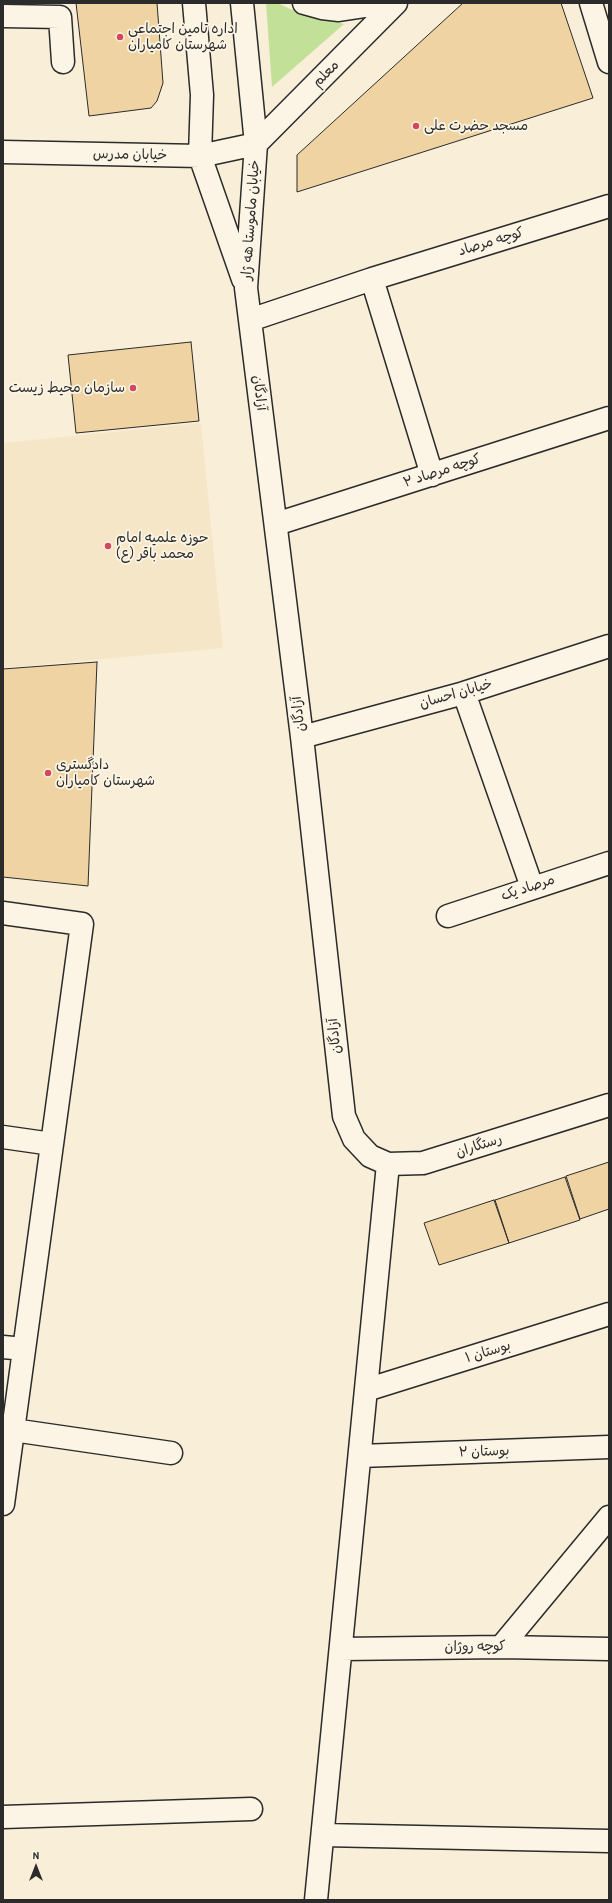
<!DOCTYPE html>
<html>
<head>
<meta charset="utf-8">
<style>
  body { margin:0 }
  #map { position:relative; width:612px; height:1903px; overflow:hidden; background:#f9eed8; font-family:"Patrick Hand",sans-serif }
  canvas { display:block }
  .frame { position:absolute; inset:0; border:4px solid #2b2b2b; pointer-events:none }
  .north { position:absolute; left:16px; top:1847px; width:40px; height:40px; -webkit-text-stroke:3px #fcf5e5; paint-order:stroke; rotate:0deg; font-size:11px; font-weight:700; line-height:16px; text-align:center; color:#2b2b2b }
  .north::after { content:''; display:block; margin:auto; width:14px; height:18px; background:#2b2b2b; clip-path:polygon(50% 0,100% 100%,50% 72%,0 100%) }
</style>
</head>
<body>
<div id="map">
<canvas width="612" height="1903"></canvas>
<div class="frame"></div>
<div class="north">N</div>
</div>
<script>
const c = document.querySelector('canvas').getContext('2d');
c.lineJoin = 'round';
function fillPath(path, color) {
  c.fillStyle = color;
  c.fill(path, 'evenodd');
}
function toPath(rows) {
  const path = new Path2D();
  for (const r of rows) {
    path.moveTo(r[0], r[1]);
    for (let i = 2; i < r.length; i += 2) path.lineTo(r[i], r[i + 1]);
  }
  return path;
}
function trace(path, color, width, dash) {
  c.strokeStyle = color;
  c.lineWidth = width;
  c.lineCap = dash ? 'butt' : 'round';
  c.setLineDash(dash || []);
  c.stroke(path);
}
function drawText(font, color, halo, rows, align = 'center') {
  c.font = font + ' "Patrick Hand","Playpen Sans Arabic",sans-serif';
  c.lineWidth = 3.5;
  c.setLineDash([]);
  c.textBaseline = 'middle';
  c.strokeStyle = halo;
  c.fillStyle = color;
  for (const [text, x, y, turn = 0] of rows) {
    c.save();
    c.translate(x, y);
    c.rotate((+turn || 0) * Math.PI / 180);
    c.textAlign = isNaN(turn) ? turn : align;
    if (halo) c.strokeText(text, 0, 0);
    c.fillText(text, 0, 0);
    c.restore();
  }
}
const built = toPath([
  [201,423,223,648,3,668,3,443]
]);
const green = toPath([
  [266,3,278,3,290,9,344,24,272,87]
]);
const building = toPath([
  [76,3,157,3,163,83,157,101,151,108,89,116,76,3],
  [463,3,561,3,593,98,297,192,297,155,463,3],
  [191,342,199,421,76,433,68,355,191,342],
  [97,662,88,886,3,877,3,669,97,662],
  [609,1162,609,1209,580,1219,566,1176,609,1162],
  [565,1177,580,1220,509,1243,495,1200,565,1177],
  [494,1200,509,1243,439,1265,424,1223,494,1200]
]);
const minor = toPath([
  [194,3,202,95,200,156,243,279],
  [242,3,256,144,246,288,302,737,344,1116,354,1139,370,1156,388,1164,423,1163,609,1105],
  [304,3,322,8,339,10,385,3],
  [591,3,609,62],
  [3,16,60,17,63,62],
  [256,144,396,3],
  [3,152,200,156,256,144],
  [250,320,372,279],
  [432,475,372,279,609,206],
  [276,524,609,418],
  [464,693,532,887],
  [302,737,464,693,609,646],
  [3,913,82,924,3,1504],
  [448,916,609,863],
  [3,1137,52,1144],
  [3,1347,24,1349],
  [366,1390,609,1314],
  [13,1430,171,1453],
  [360,1456,609,1447],
  [501,1647,609,1517],
  [341,1649,501,1647,609,1649],
  [3,1817,251,1809],
  [323,1835,609,1841],
  [316,1900,388,1164]
]);
const markers = [
  [120,37,4,"#d1495b"],
  [416,126,4,"#d1495b"],
  [133,388,4,"#d1495b"],
  [108,546,4,"#d1495b"],
  [48,773,4,"#d1495b"]
];
const poiNames = [
  ["اداره تامین اجتماعی",128,29],
  ["شهرستان کامیاران",128,45],
  ["مسجد حضرت علی",424,126],
  ["سازمان محیط زیست",125,388,"right"],
  ["حوزه علمیه امام",116,538],
  ["محمد باقر (ع)",116,554],
  ["دادگستری",56,765],
  ["شهرستان کامیاران",56,781]
];
const streetNames = [
  ["معلم",326,74,-45],
  ["خیابان مدرس",130,155,1],
  ["خیابان ماموستا هه ژار",251,220,-86],
  ["کوچه مرصاد",491,242,-17],
  ["آزادگان",259,393,83],
  ["کوچه مرصاد ۲",442,471,-18],
  ["خیابان احسان",456,694,-16],
  ["آزادگان",299,714,-97],
  ["مرصاد یک",528,888,-18],
  ["آزادگان",335,1036,-96],
  ["رستگاران",479,1146,-18],
  ["بوستان ۱",488,1352,-17],
  ["بوستان ۲",484,1452,-2],
  ["کوچه روژان",475,1647,-1]
];
fillPath(built, '#f6e6c8');
fillPath(green, '#c3e098');
fillPath(building, '#efd3a3');
trace(building, '#2b2b2b', 1);
trace(minor, '#2b2b2b', 25);
trace(minor, '#fcf5e5', 22);
for (const [x, y, r, color] of markers) {
  const dot = new Path2D();
  dot.arc(x, y, r, 0, 2 * Math.PI);
  c.fillStyle = color;
  c.fill(dot);
  trace(dot, '#fcf5e5', 1.5);
}
drawText('14px', '#2b2b2b', '#fcf5e5', poiNames, 'left');
drawText('14px', '#2b2b2b', '#fcf5e5', streetNames);
</script>
</body>
</html>
